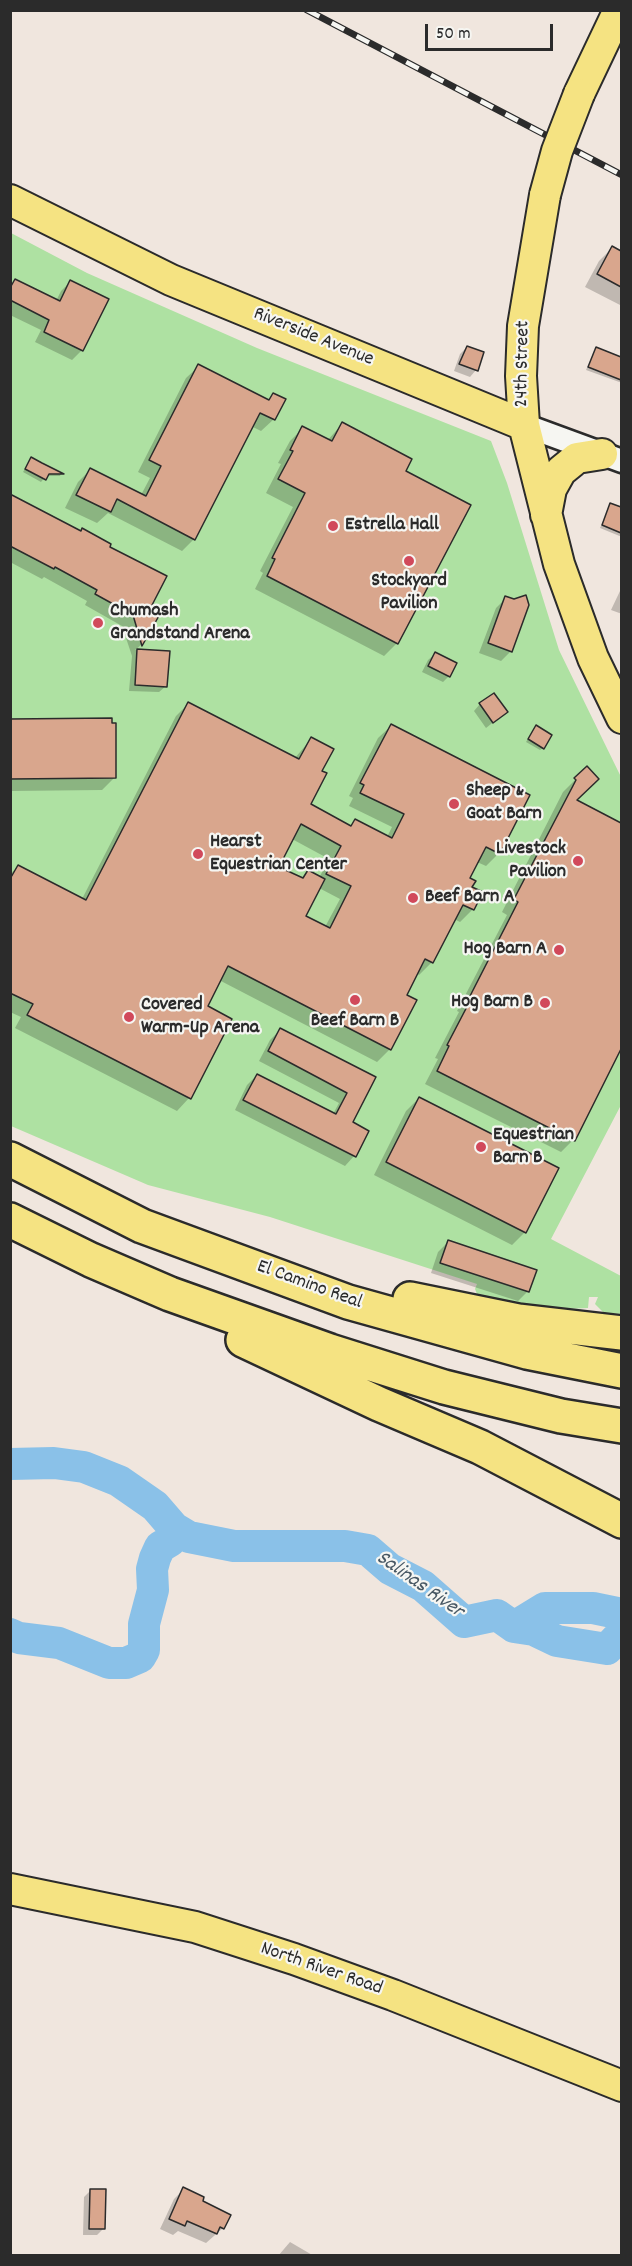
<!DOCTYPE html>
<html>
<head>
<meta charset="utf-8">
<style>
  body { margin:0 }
  #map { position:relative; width:632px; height:2266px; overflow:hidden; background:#f0e6de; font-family:Dekko,sans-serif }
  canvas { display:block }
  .frame { position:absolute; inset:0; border:12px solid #2b2b2b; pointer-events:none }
  .scale { position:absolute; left:425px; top:24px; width:128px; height:27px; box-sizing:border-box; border:3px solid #2b2b2b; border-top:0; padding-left:8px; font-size:18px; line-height:21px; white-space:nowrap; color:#2b2b2b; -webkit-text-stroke:4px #f6f6f2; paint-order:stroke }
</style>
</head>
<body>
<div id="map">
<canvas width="632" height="2266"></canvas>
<div class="frame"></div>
<div class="scale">50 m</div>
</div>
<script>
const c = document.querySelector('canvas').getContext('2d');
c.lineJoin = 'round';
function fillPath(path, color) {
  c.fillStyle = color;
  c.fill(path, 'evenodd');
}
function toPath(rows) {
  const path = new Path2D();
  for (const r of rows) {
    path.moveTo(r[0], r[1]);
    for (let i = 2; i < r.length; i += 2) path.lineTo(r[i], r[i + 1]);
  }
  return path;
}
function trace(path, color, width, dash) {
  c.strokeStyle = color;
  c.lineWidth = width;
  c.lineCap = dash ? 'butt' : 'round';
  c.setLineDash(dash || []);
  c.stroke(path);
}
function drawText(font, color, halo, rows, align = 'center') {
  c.font = font + ' Dekko,sans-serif';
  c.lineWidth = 4.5;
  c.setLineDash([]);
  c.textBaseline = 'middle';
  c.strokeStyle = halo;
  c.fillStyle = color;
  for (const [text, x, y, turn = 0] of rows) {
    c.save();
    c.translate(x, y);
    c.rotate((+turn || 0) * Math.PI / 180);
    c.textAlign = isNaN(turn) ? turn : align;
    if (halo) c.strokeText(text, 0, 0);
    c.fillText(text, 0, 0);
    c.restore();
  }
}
const green = toPath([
  [11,233,87,273,257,348,491,441,507,483,559,650,621,777,621,1105,551,1239,621,1276,621,1314,604,1313,595,1304,598,1297,589,1297,588,1308,566,1309,556,1315,479,1299,475,1289,477,1284,270,1217,148,1185,11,1126]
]);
const shadow = toPath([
  [612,248,622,253,622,306,585,287,599,261],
  [15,281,56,301,61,291,71,281,107,300,82,350,72,360,35,342,41,330,10,315,10,286],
  [467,347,476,370,470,377,454,371,460,354],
  [596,348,622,358,622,383,586,370],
  [199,366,267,401,273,394,274,419,261,431,251,426,194,539,182,551,108,513,97,523,65,508,78,482,90,470,141,495,150,478,138,472,186,378],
  [342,424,404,472,397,643,384,656,255,589,263,573,260,571,293,507,266,493,281,464,278,463,290,441,303,428,327,441],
  [31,459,61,474,60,476,46,476,41,482,23,472],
  [10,496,107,547,148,610,158,615,141,645,135,650,168,652,166,686,159,692,129,691,132,656,122,626,85,605,87,601,44,577,42,579,10,562],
  [611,504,622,508,622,537,600,528],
  [620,591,622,592,622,614,611,610],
  [506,598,511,651,501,661,479,653,496,608],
  [435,654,449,676,443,682,422,672,428,660],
  [188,704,295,758,311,739,320,771,309,805,349,827,355,821,387,837,392,827,349,806,353,798,349,796,378,738,391,726,528,796,498,854,486,866,477,862,468,878,473,909,460,922,454,919,432,962,419,975,416,973,405,996,390,1049,377,1062,219,980,206,1007,230,1020,189,1098,177,1111,15,1028,21,1017,10,1012,10,874,18,867,82,899,176,716],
  [292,839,329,859,319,878,308,872,301,879,277,867],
  [319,888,340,899,325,927,304,916],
  [480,704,506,712,486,728,474,711],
  [10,721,115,777,102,790,10,791],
  [533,730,543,748,540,750,526,742],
  [587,768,575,801,622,825,622,1045,573,1140,561,1152,425,1084,438,1059,435,1058,459,1012,457,1011,507,915,502,912,563,792],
  [280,1030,374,1078,351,1123,367,1131,354,1156,345,1166,235,1110,247,1085,257,1075,333,1114,339,1103,259,1061,270,1040],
  [419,1098,525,1232,512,1245,374,1175,406,1111],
  [448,1242,528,1291,518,1301,431,1273,438,1252],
  [184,2189,201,2202,223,2228,206,2243,178,2231,173,2235,160,2229,174,2199],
  [91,2190,104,2228,97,2235,83,2235,84,2197],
  [290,2242,314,2256,278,2256]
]);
const river = toPath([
  [10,1464,54,1463,84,1467,119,1481,155,1506,174,1528,189,1537,234,1546,345,1546,368,1550,390,1569,423,1586,464,1622,497,1615,514,1627,545,1608,593,1608,622,1614],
  [514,1627,534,1630,557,1641,607,1649,622,1633],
  [10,1634,19,1638,59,1643,109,1663,126,1663,140,1657,144,1650,144,1624,153,1590,152,1569,155,1558,160,1547,170,1541,174,1528]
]);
const building = toPath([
  [612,246,621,251,621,287,597,274,612,246],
  [15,279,60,301,70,280,109,299,83,351,44,332,49,320,10,300,10,288,15,279],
  [467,346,484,352,478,371,459,364,467,346],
  [596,347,621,357,621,380,588,367,596,347],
  [198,364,269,400,273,393,286,399,275,420,260,413,195,540,117,499,111,512,76,495,90,468,146,496,161,466,149,460,198,364],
  [342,422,412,459,406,471,471,505,398,644,267,576,275,559,272,558,305,493,278,479,293,451,290,450,302,426,332,441,342,422],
  [31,457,42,463,64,474,49,474,46,480,25,469,31,457],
  [10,494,81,531,82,528,111,544,110,547,167,576,150,609,160,614,142,646,133,615,95,594,97,590,55,567,54,569,10,546,10,494],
  [610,503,621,507,621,533,602,525,610,503],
  [526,595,529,605,512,652,488,643,505,596,514,599,526,595],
  [137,649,170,651,167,687,135,685,137,649],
  [435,652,457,663,450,677,428,666,435,652],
  [494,693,508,712,493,723,479,703,494,693],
  [188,702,299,759,311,737,334,749,322,771,327,773,311,804,351,826,355,819,392,838,404,814,360,793,364,785,360,783,391,724,530,795,500,854,486,847,470,878,476,881,472,887,483,892,474,910,463,905,433,963,425,959,407,995,417,1000,391,1050,228,966,208,1006,232,1019,191,1099,27,1015,33,1004,10,993,10,879,18,865,86,900,188,702],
  [301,824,341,846,326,874,351,886,330,928,306,916,325,879,308,870,303,878,279,867,301,824],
  [112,718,112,723,116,723,116,778,10,779,10,719,112,718],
  [536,725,552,735,544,749,528,739,536,725],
  [587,766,599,779,577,800,621,823,621,1049,575,1141,437,1071,449,1046,447,1045,471,999,469,998,518,902,514,899,576,780,574,778,587,766],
  [280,1028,376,1077,353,1122,369,1131,356,1157,243,1100,257,1074,336,1114,347,1093,268,1051,280,1028],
  [419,1097,559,1168,526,1233,386,1162,419,1097],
  [448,1240,537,1270,529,1292,440,1263,448,1240],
  [183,2187,204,2197,203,2201,231,2215,224,2229,220,2227,217,2234,187,2221,185,2226,169,2219,183,2187],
  [90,2189,106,2189,105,2229,89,2229,90,2189]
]);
const minor = toPath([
  [524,425,622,461]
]);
const major = toPath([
  [579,94,619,10],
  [545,195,523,326,521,376,524,425,559,564,593,658,622,718],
  [10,200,171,280,524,425],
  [546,515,551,489,561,471,577,458,602,454],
  [10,1889,195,1927,294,1959,393,1995,622,2086]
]);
const highway = toPath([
  [10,1159,142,1226,348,1302,527,1352,622,1371],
  [10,1220,91,1260,170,1294,330,1351,444,1387,561,1416,622,1426],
  [410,1299,518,1321,622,1333],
  [243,1340,379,1404,480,1447,622,1521]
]);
const rail = toPath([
  [307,10,622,175]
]);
const majorBridge = toPath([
  [545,195,557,151,579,94]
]);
const markers = [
  [333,526,6,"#d1495b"],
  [409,561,6,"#d1495b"],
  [98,623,6,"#d1495b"],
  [454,804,6,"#d1495b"],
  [198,854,6,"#d1495b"],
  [578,861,6,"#d1495b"],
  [413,898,6,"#d1495b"],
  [559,950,6,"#d1495b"],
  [355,1000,6,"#d1495b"],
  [545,1003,6,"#d1495b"],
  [129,1017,6,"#d1495b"],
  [481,1147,6,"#d1495b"]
];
const streetNames = [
  ["Riverside Avenue",313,338,22],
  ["24th Street",524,364,-89],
  ["El Camino Real",309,1286,20],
  ["North River Road",321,1970,19]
];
const poiNames = [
  ["Estrella Hall",345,526],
  ["Stockyard",409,582,"center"],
  ["Pavilion",409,605,"center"],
  ["Chumash",110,612],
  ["Grandstand Arena",110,635],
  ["Sheep &",466,792],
  ["Goat Barn",466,815],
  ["Hearst",210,843],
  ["Equestrian Center",210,866],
  ["Livestock",566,850,"right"],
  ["Pavilion",566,873,"right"],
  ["Beef Barn A",425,898],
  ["Hog Barn A",547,950,"right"],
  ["Hog Barn B",533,1003,"right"],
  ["Covered",141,1006],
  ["Warm-Up Arena",141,1029],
  ["Beef Barn B",355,1022,"center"],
  ["Equestrian",493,1136],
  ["Barn B",493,1159]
];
const waterNames = [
  ["Salinas River",419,1586,35]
];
fillPath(green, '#aee1a2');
fillPath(shadow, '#0003');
trace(river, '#8ac1e8', 32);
fillPath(building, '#d9a68d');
trace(building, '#2b2b2b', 1.5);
trace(minor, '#2b2b2b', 27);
trace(major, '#2b2b2b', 34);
trace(highway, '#2b2b2b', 38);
trace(minor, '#f6f6f2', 22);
trace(major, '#f5e382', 30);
trace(highway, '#f5e382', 33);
trace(rail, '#2b2b2b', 7);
trace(rail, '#f6f6f2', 4.5, [14]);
trace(majorBridge, '#2b2b2b', 34, []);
trace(majorBridge, '#f5e382', 30);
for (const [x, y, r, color] of markers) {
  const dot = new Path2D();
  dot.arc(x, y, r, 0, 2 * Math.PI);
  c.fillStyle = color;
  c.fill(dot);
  trace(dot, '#f6f6f2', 2);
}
drawText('20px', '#2b2b2b', '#f6f6f2', streetNames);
drawText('bold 20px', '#2b2b2b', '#f6f6f2', poiNames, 'left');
drawText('italic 21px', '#485864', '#f6f6f2', waterNames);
</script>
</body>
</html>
